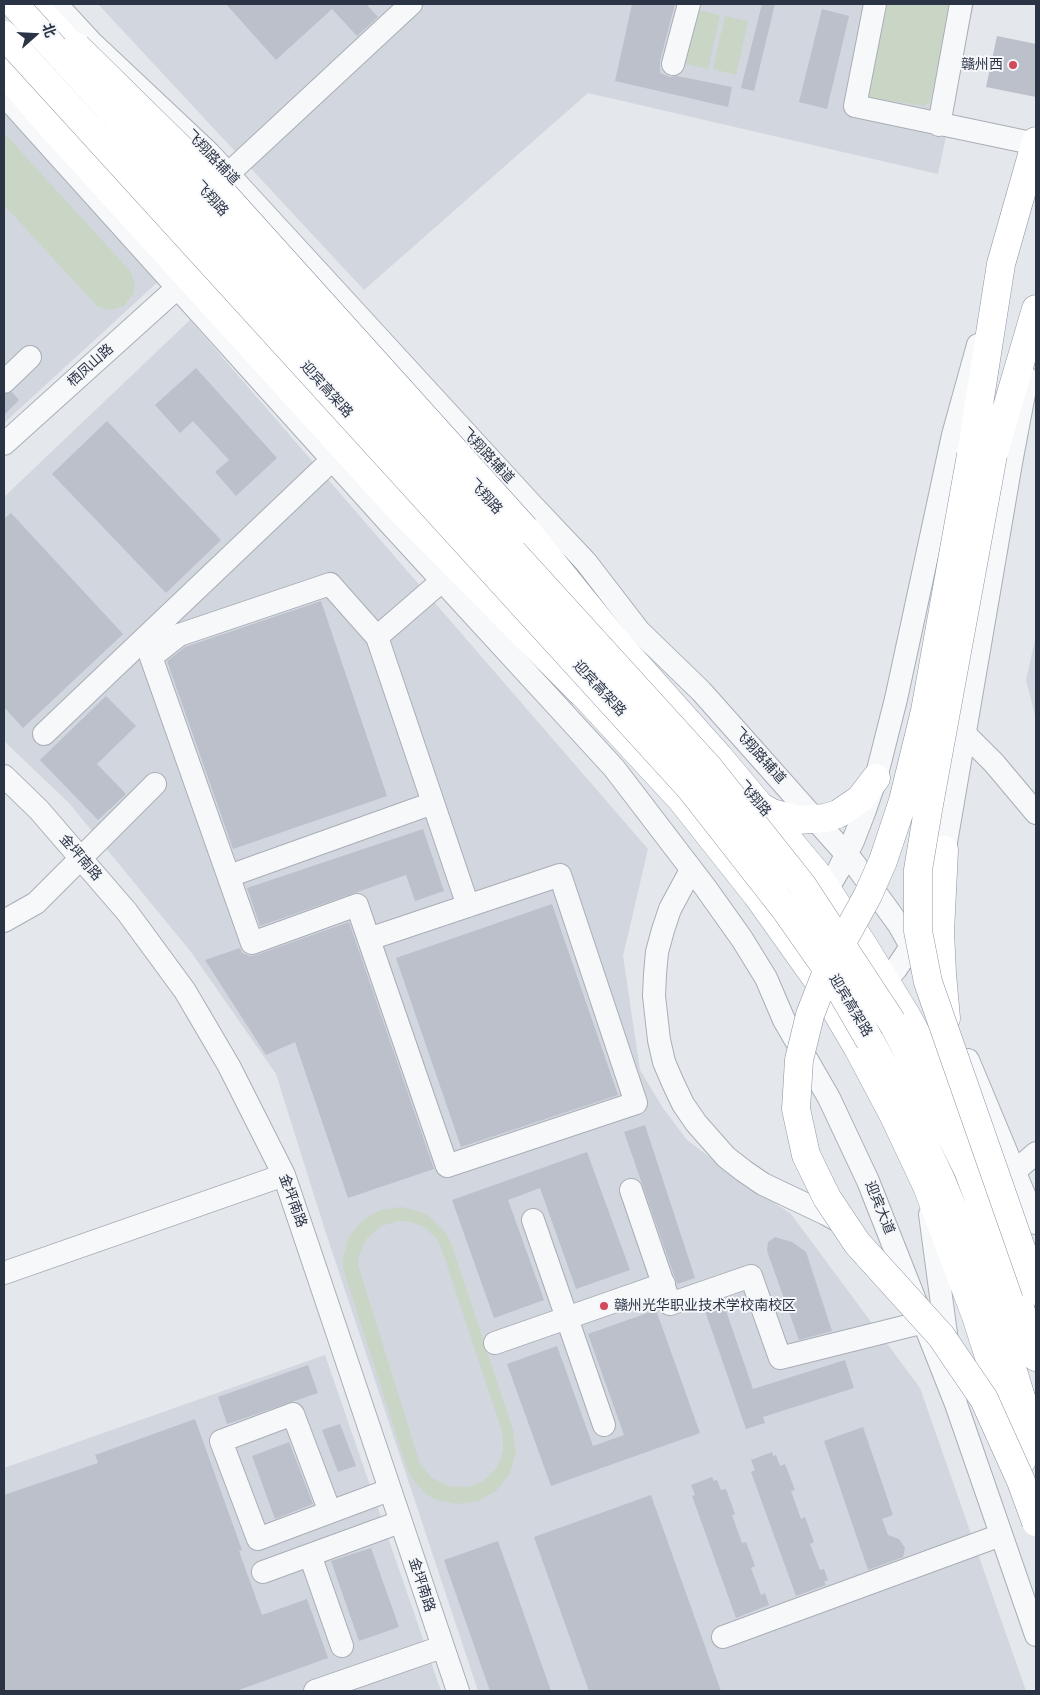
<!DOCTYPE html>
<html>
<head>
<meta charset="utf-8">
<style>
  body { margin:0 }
  #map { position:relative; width:1040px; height:1695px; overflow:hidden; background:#e4e7ec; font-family:Poppins,"Noto Sans SC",sans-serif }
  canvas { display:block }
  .frame { position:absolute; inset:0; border:5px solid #2b3445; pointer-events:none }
  .north { position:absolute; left:10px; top:10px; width:50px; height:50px; -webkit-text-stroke:4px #f4f6f9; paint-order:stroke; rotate:71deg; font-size:14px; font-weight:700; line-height:20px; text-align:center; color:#2b3445 }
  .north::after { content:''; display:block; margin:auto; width:18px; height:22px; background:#2b3445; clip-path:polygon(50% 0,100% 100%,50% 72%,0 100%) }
</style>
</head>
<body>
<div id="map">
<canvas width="1040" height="1695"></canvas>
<div class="frame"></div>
<div class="north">北</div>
</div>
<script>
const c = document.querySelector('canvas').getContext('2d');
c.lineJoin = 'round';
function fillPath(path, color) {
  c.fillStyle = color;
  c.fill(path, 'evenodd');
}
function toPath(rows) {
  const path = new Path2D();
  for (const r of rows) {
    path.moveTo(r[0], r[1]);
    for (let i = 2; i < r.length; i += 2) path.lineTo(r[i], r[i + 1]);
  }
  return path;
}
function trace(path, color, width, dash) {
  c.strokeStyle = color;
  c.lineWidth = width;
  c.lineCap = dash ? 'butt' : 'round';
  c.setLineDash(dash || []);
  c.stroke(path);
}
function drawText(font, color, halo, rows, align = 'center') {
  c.font = font + ' Poppins,"Noto Sans SC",sans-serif';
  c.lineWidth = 4;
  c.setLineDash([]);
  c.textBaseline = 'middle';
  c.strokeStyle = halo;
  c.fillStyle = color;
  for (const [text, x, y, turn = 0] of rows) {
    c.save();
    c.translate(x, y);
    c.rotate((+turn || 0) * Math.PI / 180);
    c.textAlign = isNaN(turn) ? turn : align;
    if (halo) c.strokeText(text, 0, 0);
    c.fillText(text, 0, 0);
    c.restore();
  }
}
const built = toPath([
  [98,4,974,4,938,174,588,93,364,290],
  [4,106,161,279,4,423],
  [190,320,648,849,623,956,640,1070,663,1108,687,1140,728,1171,791,1214,920,1388,1026,1691,478,1691,323,1224,276,1074,191,952,69,803,4,741,4,497],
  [1036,635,1036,719,1026,680],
  [325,1355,441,1691,4,1691,4,1468]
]);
const green = toPath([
  [883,4,951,4,930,102,924,106,868,97],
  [698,10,720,15,708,69,685,64],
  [725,16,748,21,736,75,713,69],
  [4,133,131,272,135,286,133,294,124,306,111,310,98,307,4,205],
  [401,1207,422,1212,431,1218,446,1233,451,1243,513,1430,516,1452,510,1473,496,1491,478,1501,457,1504,437,1500,427,1495,413,1480,408,1471,343,1268,343,1258,349,1237,362,1221,380,1210],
  [399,1221,408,1221,424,1227,437,1239,441,1247,503,1434,503,1452,496,1469,483,1481,475,1485,466,1487,448,1486,432,1478,420,1464,358,1265,359,1255,367,1238,381,1226]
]);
const building = toPath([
  [226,4,366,4,378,17,357,36,332,9,276,60],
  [632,4,675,4,660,61,660,73,670,77,677,76,732,87,728,107,615,81],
  [762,4,775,4,754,91,741,88],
  [822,9,849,16,827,109,799,102],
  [997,36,1036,44,1036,97,986,87],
  [196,368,277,458,236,496,215,472,229,460,193,421,180,433,155,405],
  [12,392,19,400,4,415,4,395],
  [107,421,221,540,166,593,52,474],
  [11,513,123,634,23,728,4,707,4,519],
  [321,601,387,796,233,849,167,661,185,647],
  [106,696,136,726,97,764,126,794,98,820,40,760],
  [423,829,444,891,415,901,406,875,260,926,247,888],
  [552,904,618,1095,461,1147,396,958],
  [349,922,434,1169,348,1198,295,1042,266,1055,205,960,240,948,242,953,250,956,256,955],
  [645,1125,695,1278,677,1284,624,1132],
  [587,1152,630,1270,576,1289,540,1188,508,1200,544,1300,494,1318,452,1200],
  [775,1237,792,1242,806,1252,832,1331,799,1340,767,1251,768,1242],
  [723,1302,753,1389,845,1360,854,1388,763,1417,765,1423,746,1429,704,1308],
  [656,1310,700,1433,551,1486,507,1364,557,1346,593,1446,624,1435,588,1334],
  [308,1365,318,1393,227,1424,218,1397],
  [195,1419,242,1550,239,1551,262,1615,307,1599,328,1658,236,1691,4,1691,4,1495,98,1463,95,1455],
  [340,1424,356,1466,338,1472,322,1430],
  [863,1427,893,1515,882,1519,888,1535,899,1539,905,1548,903,1557,868,1570,824,1441],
  [289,1442,313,1504,275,1519,252,1456],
  [772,1452,773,1456,776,1455,780,1466,785,1464,795,1490,791,1491,801,1519,805,1517,814,1542,810,1544,820,1570,824,1569,828,1580,824,1582,826,1585,796,1596,751,1472,755,1470,751,1460],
  [712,1477,714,1481,717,1480,721,1490,726,1489,735,1514,732,1515,742,1543,746,1542,755,1566,751,1568,761,1595,765,1593,769,1605,736,1618,692,1496,695,1495,691,1485],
  [651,1495,721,1691,589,1691,534,1537],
  [498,1541,551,1691,490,1691,444,1560],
  [371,1548,399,1627,359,1641,331,1561]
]);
const minor = toPath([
  [56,4,91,42,209,153,532,505,586,562,639,631,701,691,854,863,899,925,920,962],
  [875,4,855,106,1036,144],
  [673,64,689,4],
  [4,95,391,525,614,768,705,887,742,939,766,978,784,1020,829,1098,868,1181,956,1404],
  [939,125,961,4],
  [228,174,411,4],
  [4,382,30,357],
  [4,444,177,288],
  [377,637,443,580],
  [44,734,333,459],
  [965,734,994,763,1036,813],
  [4,776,39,810,127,912,185,991,229,1066,284,1175,458,1691],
  [942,866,1011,463,1027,378],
  [691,870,670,909,663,930,657,952,655,974,654,996,659,1040,664,1062,673,1083,683,1104,696,1123,726,1157,744,1171,763,1184,826,1214,844,1224],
  [229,876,433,803],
  [819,903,838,871,853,841,865,810,876,778,896,699,953,435,978,345],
  [4,921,36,903,155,784],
  [369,939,560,875,636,1103,447,1166,357,905,252,943,151,657,179,635,330,584,377,637,468,906],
  [875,992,896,969,918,936],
  [968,1060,1036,1223],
  [1015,1171,1036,1153],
  [631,1190,670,1304,751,1276,780,1358,924,1322],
  [930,1214,948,1349],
  [533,1220,604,1425],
  [4,1273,284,1175],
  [495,1343,664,1284],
  [954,1390,956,1404,1036,1635],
  [330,1512,293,1414,221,1441,258,1539,389,1490],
  [310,1555,342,1646],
  [263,1572,400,1522],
  [723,1637,1001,1535],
  [315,1691,442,1647]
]);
const major = toPath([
  [33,4,91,67],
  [603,627,719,757,816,873,865,948,906,1015,946,1089,979,1158],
  [566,675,681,799,757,895,819,982,858,1048,894,1116,927,1186,976,1316,1022,1460]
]);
const highway = toPath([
  [4,71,46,120,400,509,581,692],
  [971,455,1001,264,1036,141],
  [993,455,1036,309],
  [525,529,619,645],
  [761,807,772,813,798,820,825,818,838,814,860,799,876,778],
  [944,850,940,932,942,974,946,1018],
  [892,1022,931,1095,968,1170,1018,1302,1036,1357],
  [870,1041,907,1108,941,1180,994,1310,1036,1446]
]);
const highwayBridge = toPath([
  [14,4,709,768,802,885,892,1022],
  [4,35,691,789,785,909,834,979,870,1041],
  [77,47,200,168,525,529],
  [971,455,925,711,903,801,883,861,868,895,829,966,810,1015,799,1060,796,1109,806,1155,827,1198,857,1243,941,1336,984,1399,1021,1481,1036,1522],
  [993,455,928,810,918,870,918,931,928,982,1036,1291]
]);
const markers = [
  [1013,65,5,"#d1495b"],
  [604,1306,5,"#d1495b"]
];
const poiNames = [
  ["赣州西",1003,65],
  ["赣州光华职业技术学校南校区",614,1306,"left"]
];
const streetNames = [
  ["飞翔路辅道",212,158,46],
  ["飞翔路",211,199,48],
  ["栖凤山路",91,366,-42],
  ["迎宾高架路",326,390,48],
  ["飞翔路辅道",487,456,47],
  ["飞翔路",485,497,48],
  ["迎宾高架路",599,689,47],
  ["飞翔路辅道",759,756,48],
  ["飞翔路",754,799,50],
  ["金坪南路",80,858,49],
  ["迎宾高架路",850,1006,59],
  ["金坪南路",292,1201,70],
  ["迎宾大道",879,1208,68],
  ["金坪南路",421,1585,72]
];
fillPath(built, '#d2d6de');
fillPath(green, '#c9d6c5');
fillPath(building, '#bbc0ca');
trace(minor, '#a9aeb7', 24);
trace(major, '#a3abb8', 29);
trace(highway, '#8b94a3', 29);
trace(minor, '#f7f8fa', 22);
trace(major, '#fff', 28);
trace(highway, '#fff', 28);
trace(highwayBridge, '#8b94a3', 29, []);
trace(highwayBridge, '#fff', 28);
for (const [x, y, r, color] of markers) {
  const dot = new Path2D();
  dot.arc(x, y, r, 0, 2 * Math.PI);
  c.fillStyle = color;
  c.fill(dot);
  trace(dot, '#f4f6f9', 2);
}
drawText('14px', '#2b3445', '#f4f6f9', poiNames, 'right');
drawText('14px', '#2b3445', '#f4f6f9', streetNames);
</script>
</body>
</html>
